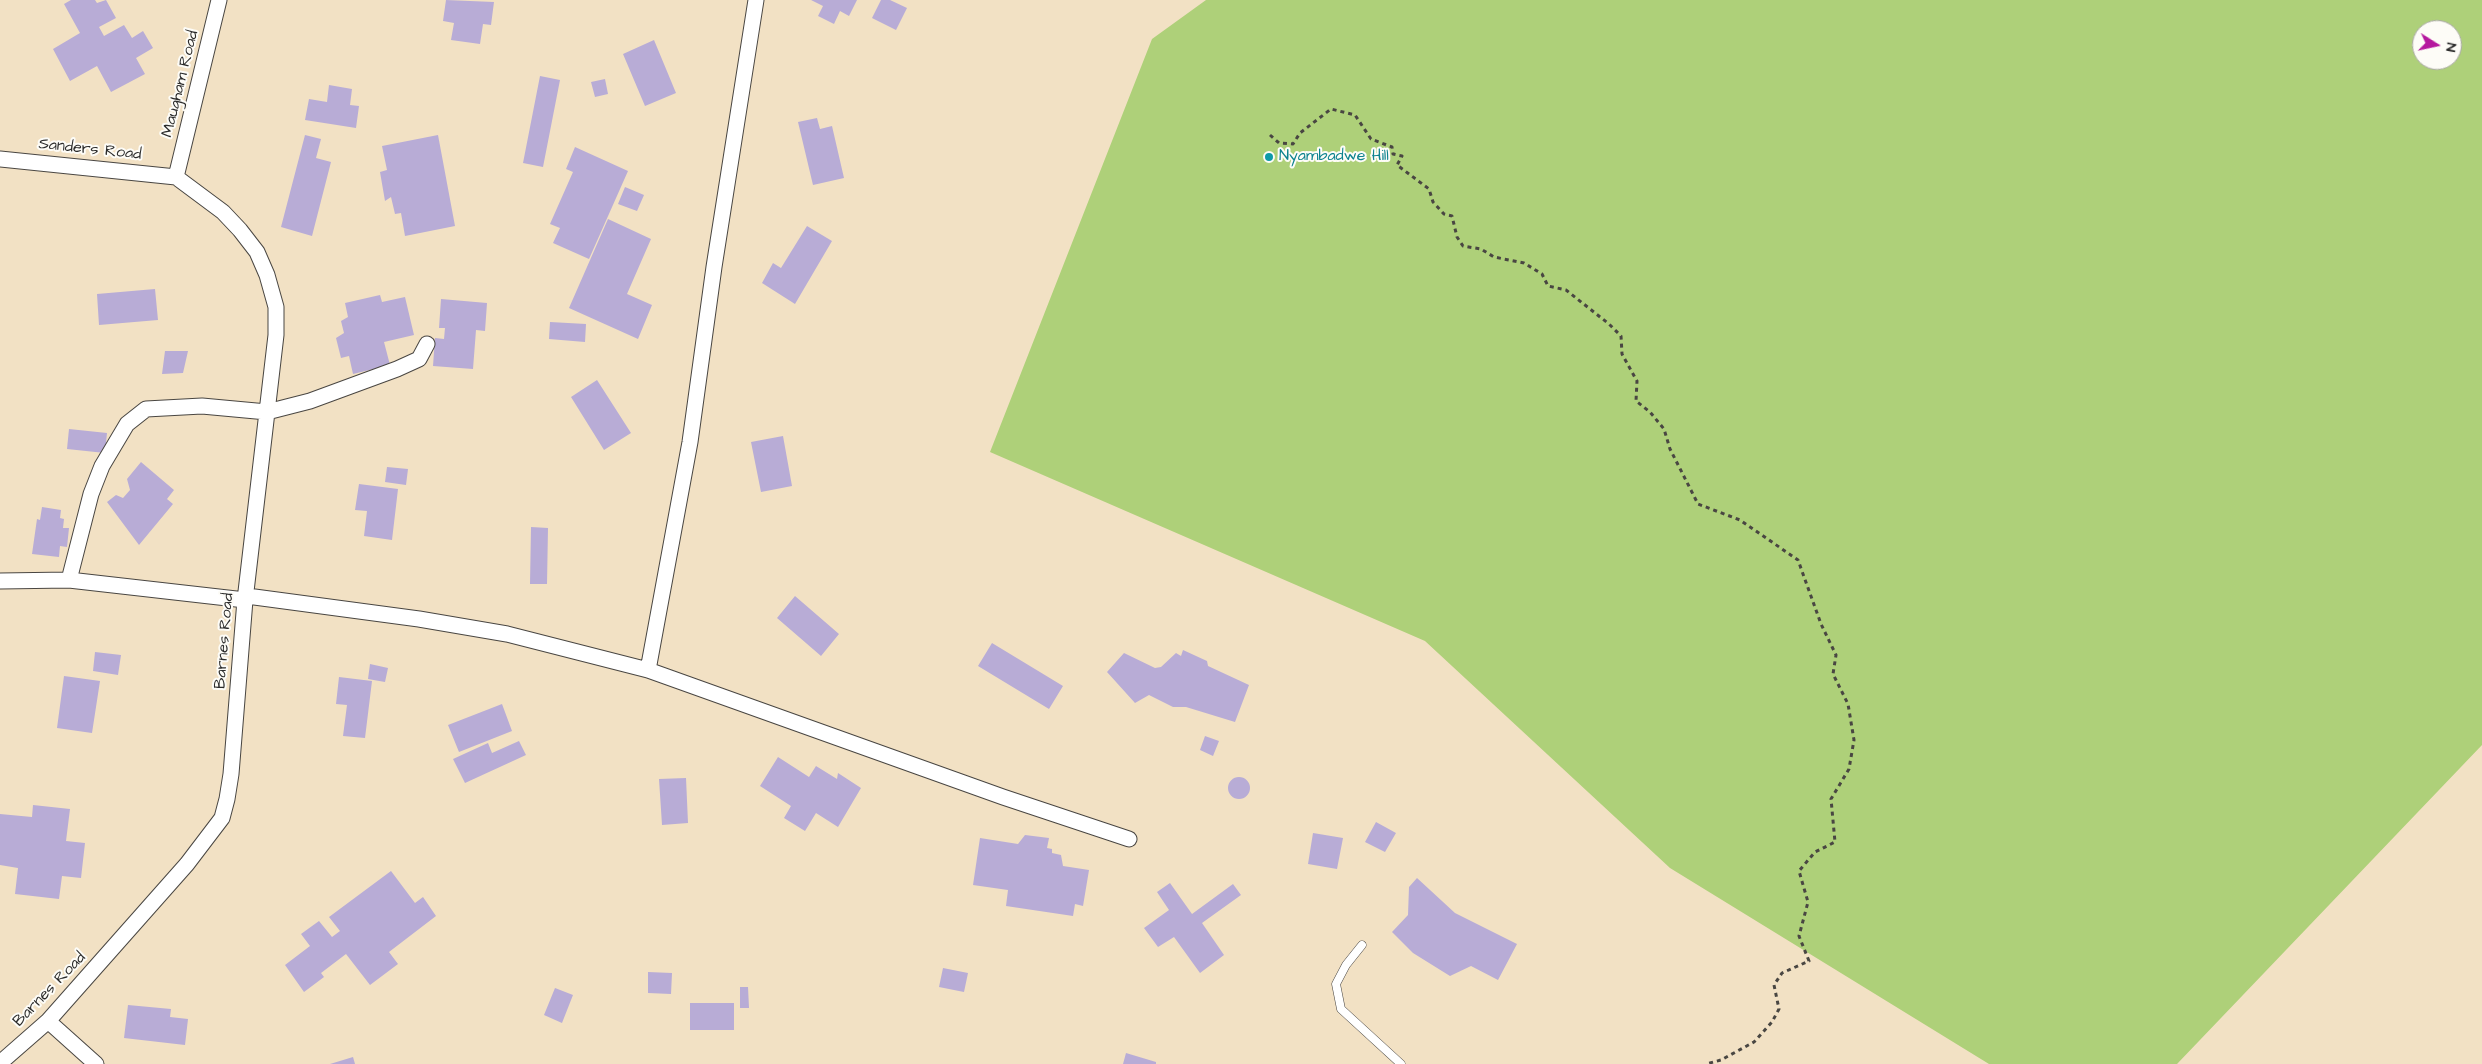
<!DOCTYPE html>
<html>
<head>
<meta charset="utf-8">
<style>
  body { margin:0 }
  #map { position:relative; width:2482px; height:1064px; overflow:hidden; background:#f2e1c4; font-family:"Architects Daughter",sans-serif }
  canvas { display:block }
  .north { position:absolute; left:2412px; top:20px; width:50px; height:50px; box-sizing:border-box; background:#fdfcf7; border:1px solid #a9a8a5; border-radius:50%; rotate:100deg; font-size:14px; font-weight:700; line-height:20px; text-align:center; color:#2b2b2b }
  .north::after { content:''; display:block; margin:auto; width:18px; height:22px; background:#b5179e; clip-path:polygon(50% 0,100% 100%,50% 72%,0 100%) }
</style>
</head>
<body>
<div id="map">
<canvas width="2482" height="1064"></canvas>
<div class="north">N</div>
</div>
<script>
const c = document.querySelector('canvas').getContext('2d');
c.lineJoin = 'round';
function fillPath(path, color) {
  c.fillStyle = color;
  c.fill(path, 'evenodd');
}
function toPath(rows) {
  const path = new Path2D();
  for (const r of rows) {
    if (r.length === 3) {
      path.moveTo(r[0] + r[2], r[1]);
      path.arc(r[0], r[1], r[2], 0, 2 * Math.PI);
      continue;
    }
    path.moveTo(r[0], r[1]);
    for (let i = 2; i < r.length; i += 2) path.lineTo(r[i], r[i + 1]);
  }
  return path;
}
function trace(path, color, width, dash) {
  c.strokeStyle = color;
  c.lineWidth = width;
  c.lineCap = dash ? 'butt' : 'round';
  c.setLineDash(dash || []);
  c.stroke(path);
}
function drawText(font, color, halo, rows, align = 'center') {
  c.font = font + ' "Architects Daughter",sans-serif';
  c.lineWidth = 4;
  c.setLineDash([]);
  c.textBaseline = 'middle';
  c.strokeStyle = halo;
  c.fillStyle = color;
  for (const [text, x, y, turn = 0] of rows) {
    c.save();
    c.translate(x, y);
    c.rotate((+turn || 0) * Math.PI / 180);
    c.textAlign = isNaN(turn) ? turn : align;
    if (halo) c.strokeText(text, 0, 0);
    c.fillText(text, 0, 0);
    c.restore();
  }
}
const green = toPath([
  [1206,0,2482,0,2482,745,2177,1064,1989,1064,1670,868,1425,641,990,452,1152,39],
  [2422,30,2452,30,2452,60,2422,60]
]);
const building = toPath([
  [71,0,95,0,97,3,106,0,116,18,99,27,104,36,124,25,132,38,143,31,153,48,136,58,145,74,111,92,97,66,70,81,53,49,80,33,64,4],
  [446,0,494,2,491,25,483,24,480,44,451,40,454,23,443,21],
  [811,0,857,0,849,16,840,11,834,24,818,16,823,6],
  [881,0,890,0,907,8,896,30,872,18],
  [654,40,676,93,645,106,623,54],
  [540,76,560,80,543,167,523,163],
  [605,79,608,94,595,97,591,82],
  [329,85,352,89,350,105,359,106,356,128,305,120,309,99,327,102],
  [817,118,820,129,832,126,844,178,813,185,798,122],
  [305,135,321,139,316,158,331,162,312,236,281,227],
  [438,135,455,226,405,236,401,213,395,214,391,197,385,201,380,172,387,170,382,146],
  [575,147,628,171,589,259,553,243,560,228,550,224,573,172,566,169],
  [625,187,644,195,637,211,618,204],
  [608,219,651,239,627,294,652,305,638,339,569,308],
  [807,226,832,241,795,304,762,283,773,263,781,268],
  [155,289,158,320,99,325,97,294],
  [380,295,382,302,405,297,414,335,384,342,390,365,353,374,349,356,341,358,336,338,344,333,341,321,348,317,345,303],
  [441,299,487,303,485,331,476,330,473,369,433,366,435,338,444,339,445,328,439,328],
  [550,322,586,324,585,342,549,339],
  [165,351,188,351,183,373,162,374],
  [597,380,631,433,604,450,571,397],
  [69,429,107,433,105,453,67,449],
  [783,436,792,486,761,492,751,442],
  [141,462,174,490,167,499,173,504,139,545,107,502,116,495,123,498,130,490,127,479],
  [387,467,408,469,406,485,385,482],
  [359,484,398,489,392,540,364,536,367,511,355,510],
  [42,507,61,510,60,518,64,519,63,528,69,528,67,547,60,546,59,557,32,554,37,519,40,520],
  [531,527,548,528,547,584,530,584],
  [795,596,839,634,821,656,777,618],
  [992,643,1063,686,1049,709,978,666],
  [1183,650,1207,661,1208,666,1249,685,1235,722,1186,707,1173,707,1149,695,1135,703,1107,672,1124,653,1155,668,1161,667,1176,653,1181,656],
  [95,652,121,655,118,675,93,671],
  [370,664,388,668,385,682,368,679],
  [64,676,100,681,92,733,57,728],
  [339,677,372,681,365,738,343,736,347,705,336,704],
  [502,704,512,731,459,752,448,725],
  [1205,736,1219,741,1213,756,1200,750],
  [519,741,526,755,465,783,453,759,488,743,492,753],
  [778,757,809,777,816,766,837,779,838,773,861,788,838,827,816,813,805,831,784,818,791,806,760,786],
  [1239,788,11],
  [686,778,688,823,662,825,659,779],
  [33,805,70,809,66,841,85,843,81,878,62,876,59,899,15,894,18,868,0,865,0,814,32,817],
  [1376,822,1396,833,1385,852,1365,842],
  [1313,833,1343,838,1337,869,1308,864],
  [1025,835,1049,838,1047,848,1052,849,1052,853,1061,855,1063,866,1089,870,1083,906,1075,904,1073,916,1006,906,1008,890,973,885,980,838,1018,844],
  [391,871,415,903,423,897,436,916,389,952,398,964,370,985,346,954,321,973,324,977,304,992,285,965,310,946,301,934,319,921,332,937,340,931,329,917],
  [1417,878,1455,913,1517,944,1498,980,1471,966,1450,976,1413,953,1392,932,1408,915,1409,887],
  [1170,883,1192,914,1233,884,1241,895,1202,923,1224,955,1200,973,1174,937,1158,947,1144,928,1169,910,1157,892],
  [943,968,968,973,964,992,939,987],
  [648,972,672,973,671,994,648,993],
  [740,987,748,987,749,1008,740,1008],
  [555,988,573,995,562,1023,544,1015],
  [690,1003,734,1003,734,1030,690,1030],
  [128,1005,171,1009,170,1017,188,1019,185,1045,124,1038],
  [1126,1053,1156,1062,1156,1064,1123,1064],
  [353,1057,355,1064,330,1064]
]);
const path = toPath([
  [1270,135,1279,143,1293,144,1300,133,1331,109,1355,115,1371,139,1392,147,1393,154,1402,156,1397,165,1429,189,1433,202,1444,214,1452,216,1457,237,1463,246,1481,249,1494,257,1524,263,1542,274,1548,286,1566,290,1609,324,1621,336,1622,354,1637,381,1636,401,1650,412,1664,429,1670,449,1698,504,1740,520,1798,560,1821,624,1836,655,1833,674,1848,704,1854,740,1849,769,1831,799,1835,842,1815,852,1799,871,1808,902,1799,936,1809,961,1782,973,1774,985,1779,1009,1772,1022,1754,1042,1721,1060,1706,1064]
]);
const service = toPath([
  [1362,945,1346,965,1336,984,1341,1009,1401,1064]
]);
const minor = toPath([
  [0,159,176,177],
  [176,177,219,0],
  [69,580,91,494,102,466,127,424,146,409,202,406,267,412,310,401,397,369,419,359,427,344],
  [0,581,69,580,245,600],
  [247,596,419,619,507,634,648,670,1003,797,1129,839],
  [648,670,690,442,714,267,756,0],
  [48,1021,96,1064],
  [0,1063,48,1021,187,864,222,818,227,799,231,774,245,600,276,335,276,307,267,275,257,252,240,230,223,212,176,177]
]);
const markers = [
  [1269,157,5,"#0f9aa8"]
];
const streetNames = [
  ["Maugham Road",181,84,-76],
  ["Sanders Road",90,150,6],
  ["Barnes Road",225,641,-85],
  ["Barnes Road",50,990,-46]
];
const cultureNames = [
  ["Nyambadwe Hill",1279,157]
];
fillPath(green, '#aed079');
fillPath(building, '#b8acd6');
trace(service, '#494642', 9);
trace(minor, '#494642', 17);
trace(path, '#494642', 3, [4, 4]);
trace(service, '#fff', 8);
trace(minor, '#fff', 15);
for (const [x, y, r, color] of markers) {
  const dot = new Path2D();
  dot.arc(x, y, r, 0, 2 * Math.PI);
  c.fillStyle = color;
  c.fill(dot);
  trace(dot, '#fdfcf7', 2);
}
drawText('16px', '#2b2b2b', '#fdfcf7', streetNames);
drawText('16px', '#0d838f', '#fdfcf7', cultureNames, 'left');
</script>
</body>
</html>
